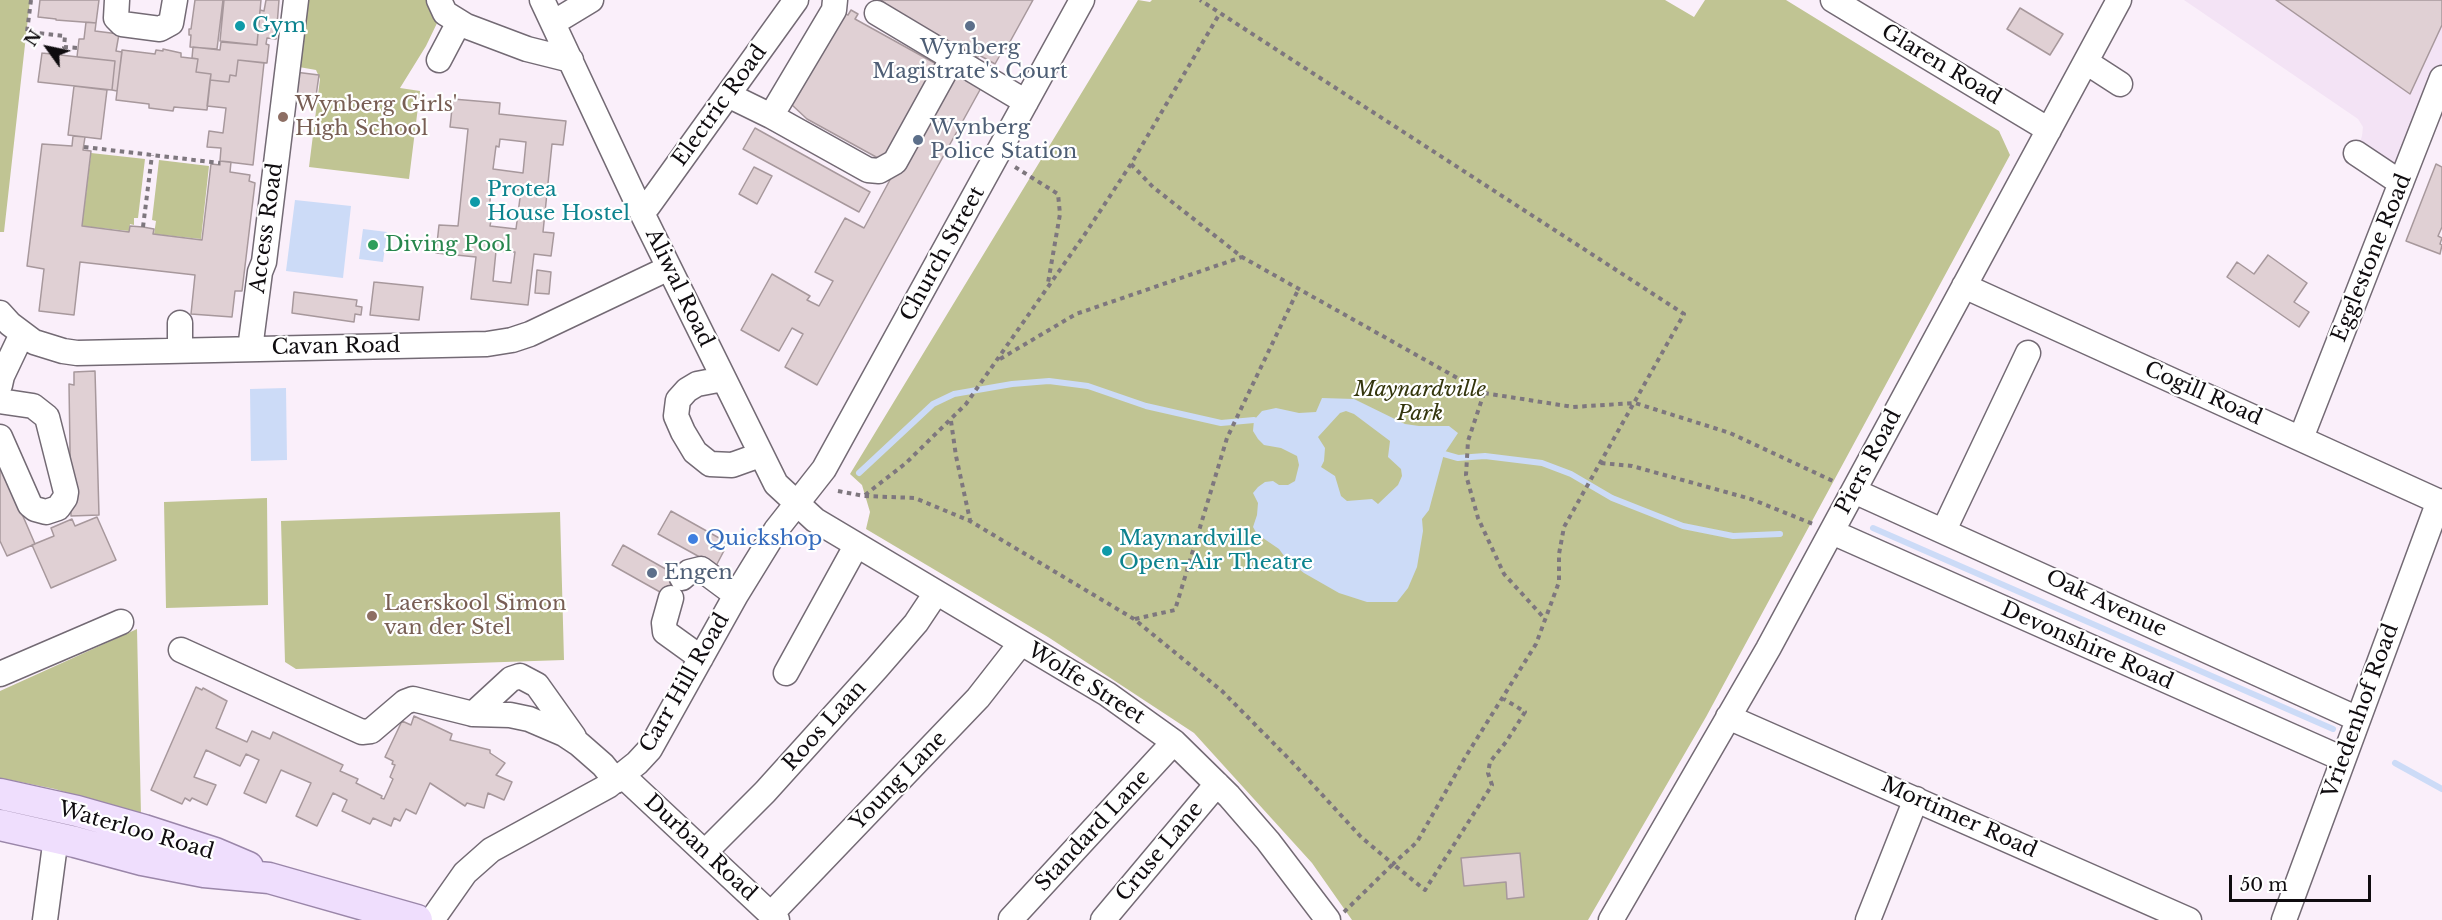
<!DOCTYPE html>
<html>
<head>
<meta charset="utf-8">
<style>
  body { margin:0 }
  #map { position:relative; width:2442px; height:920px; overflow:hidden; background:#faeffa; font-family:"Libre Baskerville",serif }
  canvas { display:block }
  .north { position:absolute; left:18px; top:18px; width:60px; height:60px; -webkit-text-stroke:4px #fff; paint-order:stroke; rotate:303deg; font-size:16px; font-weight:700; line-height:24px; text-align:center; color:#0f0c0f }
  .north::after { content:''; display:block; margin:auto; width:21px; height:27px; background:#0f0c0f; clip-path:polygon(50% 0,100% 100%,50% 72%,0 100%) }
  .scale { position:absolute; left:2229px; top:875px; width:142px; height:27px; box-sizing:border-box; border:3px solid #0f0c0f; border-top:0; padding-left:8px; font-size:18px; line-height:21px; white-space:nowrap; color:#0f0c0f; -webkit-text-stroke:4px #fff; paint-order:stroke }
</style>
</head>
<body>
<div id="map">
<canvas width="2442" height="920"></canvas>
<div class="north">N</div>
<div class="scale">50 m</div>
</div>
<script>
const c = document.querySelector('canvas').getContext('2d');
c.lineJoin = 'round';
function fillPath(path, color) {
  c.fillStyle = color;
  c.fill(path, 'evenodd');
}
function toPath(rows) {
  const path = new Path2D();
  for (const r of rows) {
    path.moveTo(r[0], r[1]);
    for (let i = 2; i < r.length; i += 2) path.lineTo(r[i], r[i + 1]);
  }
  return path;
}
function trace(path, color, width, dash) {
  c.strokeStyle = color;
  c.lineWidth = width;
  c.lineCap = dash ? 'butt' : 'round';
  c.setLineDash(dash || []);
  c.stroke(path);
}
function drawText(font, color, halo, rows, align = 'center') {
  c.font = font + ' "Libre Baskerville",serif';
  c.lineWidth = 4.5;
  c.setLineDash([]);
  c.textBaseline = 'middle';
  c.strokeStyle = halo;
  c.fillStyle = color;
  for (const [text, x, y, turn = 0] of rows) {
    c.save();
    c.translate(x, y);
    c.rotate((+turn || 0) * Math.PI / 180);
    c.textAlign = isNaN(turn) ? turn : align;
    if (halo) c.strokeText(text, 0, 0);
    c.fillText(text, 0, 0);
    c.restore();
  }
}
const commercial = toPath([
  [2184,0,2442,0,2442,78,2401,183,2356,153,2362,136,2363,127,2358,119]
]);
const green = toPath([
  [0,0,30,0,4,232,0,232],
  [307,0,434,0,439,19,426,46,400,88,420,91,409,179,309,167,320,79,316,70,299,67],
  [1138,0,1150,2,1152,0,1665,0,1694,17,1705,0,1786,0,1999,131,2010,155,1706,717,1588,920,1352,920,1312,863,1194,733,1048,637,866,529,870,512,862,485,850,474],
  [91,153,145,159,138,218,134,218,134,225,130,224,129,231,82,226],
  [159,160,209,166,201,239,154,234,156,221,152,220],
  [267,498,268,605,166,608,164,502],
  [560,512,564,660,296,669,285,662,281,521],
  [137,629,141,815,55,789,0,778,0,691]
]);
const water = toPath([
  [295,200,351,206,343,278,286,271],
  [363,229,387,232,383,262,359,259],
  [286,388,287,460,251,461,250,389],
  [1322,398,1354,399,1405,424,1419,426,1449,426,1458,433,1444,454,1429,510,1422,519,1423,531,1417,567,1408,588,1397,602,1367,602,1339,593,1304,573,1287,560,1279,549,1257,534,1253,527,1257,515,1258,503,1253,493,1258,487,1265,482,1273,481,1279,485,1288,485,1295,481,1299,465,1297,456,1281,448,1264,445,1258,439,1253,431,1254,420,1262,411,1276,408,1299,413,1316,412],
  [1346,411,1354,414,1390,441,1388,457,1401,469,1402,476,1398,485,1378,504,1372,499,1347,501,1341,496,1335,476,1321,467,1324,461,1325,448,1318,437,1340,413]
]);
const stream = toPath([
  [1444,454,1458,458,1485,456,1542,463,1571,474,1612,498,1683,526,1733,536,1780,534],
  [859,473,933,404,954,394,1012,384,1049,381,1088,386,1146,406,1221,423,1254,420],
  [1873,528,2333,729],
  [2395,763,2442,789]
]);
const building = toPath([
  [40,0,99,0,96,23,56,20,56,19,38,17,40,0],
  [195,0,223,0,217,49,190,47,191,35,189,35,189,29,191,29,195,0],
  [224,0,261,0,257,45,220,41,224,0],
  [266,0,279,0,276,39,267,38,266,44,269,45,267,63,238,60,236,76,230,75,229,82,210,80,211,74,196,72,198,59,192,58,193,47,220,50,221,42,257,45,260,10,264,11,266,0],
  [880,0,1033,0,1006,49,1004,48,995,64,979,55,978,57,883,5,885,3,880,0],
  [2276,0,2442,0,2442,25,2410,94,2276,0],
  [2020,8,2063,34,2050,55,2007,29,2020,8],
  [851,10,858,14,855,19,940,66,887,163,807,119,791,104,841,12,848,15,851,10],
  [86,22,96,23,95,31,119,34,116,51,122,52,117,91,112,90,115,61,77,57,79,39,84,39,86,22],
  [163,49,181,53,181,57,198,59,196,72,211,74,207,110,174,107,173,111,149,108,149,104,116,100,122,50,155,54,156,50,163,51,163,49],
  [42,53,115,61,112,90,38,82,42,53],
  [238,60,264,63,253,165,220,161,221,148,207,147,209,131,223,133,226,108,207,106,210,80,229,82,230,75,236,76,238,60],
  [952,71,981,88,817,385,785,367,803,334,792,328,779,351,741,330,772,274,810,296,807,300,819,306,833,281,815,272,845,218,864,228,945,78,952,71],
  [295,72,319,75,315,103,291,100,295,72],
  [74,86,107,90,101,139,68,135,74,86],
  [453,99,500,103,499,114,566,121,563,145,552,144,543,232,554,233,551,256,534,254,528,305,471,299,476,257,436,253,439,225,458,226,468,129,450,127,453,99],
  [500,139,526,142,523,173,493,169,496,146,499,147,500,139],
  [491,187,521,190,516,229,490,226,492,215,489,215,491,187],
  [496,251,515,252,511,283,493,281,496,251],
  [755,128,870,192,859,212,743,149,755,128],
  [73,136,85,137,83,150,91,151,82,226,129,232,130,226,143,227,154,229,153,234,202,240,211,164,220,165,220,161,231,162,230,172,250,175,249,181,255,183,242,291,235,291,232,317,191,314,195,275,80,262,74,315,39,311,44,269,27,266,42,144,72,146,73,136],
  [2436,164,2442,167,2442,227,2438,236,2442,238,2440,244,2442,245,2440,254,2406,241,2436,164],
  [754,167,772,176,757,204,739,194,754,167],
  [2268,255,2307,283,2294,302,2309,312,2299,327,2227,277,2237,262,2254,274,2268,255],
  [537,270,551,272,549,294,535,293,537,270],
  [374,282,423,287,419,320,370,315,374,282],
  [294,292,357,300,356,306,362,307,361,315,355,314,354,322,292,313,294,292],
  [95,371,99,515,71,516,69,384,74,385,74,372,95,371],
  [0,463,35,544,7,556,0,541,0,463],
  [671,511,728,543,716,566,658,534,671,511],
  [97,517,116,560,51,588,32,545,54,536,51,528,72,519,75,526,97,517],
  [623,545,687,581,676,601,612,565,623,545],
  [196,687,202,690,203,688,227,701,216,728,247,742,252,731,270,739,273,732,343,765,340,771,358,779,356,783,382,796,381,798,384,799,393,779,390,777,395,765,392,764,393,761,385,757,402,721,411,725,414,716,452,734,450,740,490,750,490,753,505,763,496,775,512,782,504,800,488,793,484,808,467,803,465,806,430,783,416,814,406,809,400,821,394,818,391,826,373,818,370,824,342,811,347,800,333,793,317,826,296,816,311,783,281,770,266,803,244,793,259,760,246,754,240,766,206,750,194,777,216,785,207,805,192,798,190,801,185,798,182,804,151,790,196,687],
  [1520,853,1524,897,1507,899,1506,882,1464,886,1461,858,1520,853]
]);
const path = toPath([
  [31,0,27,32,65,36,64,47,78,48],
  [84,147,220,163],
  [1131,164,1153,187,1242,257,1484,393,1573,407,1635,403,1730,433,1835,482],
  [1015,167,1058,194,1060,214,1048,283],
  [143,227,152,155],
  [1000,359,1076,314,1242,257],
  [1484,393,1468,441,1466,475,1478,518,1504,574,1545,619],
  [951,421,956,456,970,520],
  [1601,463,1632,466,1751,499,1813,524],
  [838,491,864,496,915,498,970,521,1134,619,1222,691,1292,762,1361,837,1393,864,1417,842,1466,756,1536,644,1559,582,1559,554,1564,527,1684,314,1200,0],
  [865,495,906,463,966,404,1085,234,1131,164,1220,13],
  [1135,619,1175,610,1227,438,1298,290],
  [1344,912,1393,864,1425,890,1492,785,1488,773,1490,762,1506,742,1525,712,1504,699]
]);
const minor = toPath([
  [117,0,116,18,122,24,160,29,171,23,175,0],
  [439,0,445,13,466,26,527,49,571,60],
  [542,0,641,211,776,484,815,520,1107,694,1174,742,1229,796,1268,841,1328,920],
  [1833,0,2049,130],
  [877,13,1026,102],
  [553,23,591,0],
  [439,60,459,22],
  [2086,62,2120,84],
  [728,95,771,116,868,170,879,171,895,162,953,57],
  [771,116,834,10,835,0],
  [2356,153,2401,183],
  [641,211,648,206,796,0],
  [1964,286,2442,503],
  [0,313,10,324,34,342,63,351,77,353,487,344,512,340,530,334,669,268],
  [250,349,260,272,264,262,296,0],
  [180,350,180,323],
  [723,379,697,384,687,390,678,400,676,416,683,432,695,452,710,464,732,465,760,455],
  [0,385,2,376,22,334],
  [0,401,33,406,47,417,66,492,65,498,58,508,46,512,35,509,30,505,0,437],
  [2301,438,2442,78],
  [1854,491,2358,719],
  [1944,530,2028,353],
  [1832,532,2343,759],
  [682,578,689,572,701,569,736,595],
  [671,598,664,623,665,632,701,658],
  [181,650,362,732,371,731,405,702,413,699,473,714,510,715,529,719,564,734,579,744,603,765,616,781],
  [786,673,856,546],
  [0,674,121,622],
  [473,714,511,679,520,676,537,685,574,737],
  [1728,717,2189,920],
  [623,776,777,920],
  [705,852,765,792,877,668,916,623,936,593],
  [771,914,978,698,1021,643],
  [1011,919,1174,742],
  [45,920,56,837],
  [432,920,465,873,491,850,608,786,637,763,650,749,736,595,776,530,824,469,1082,0],
  [1103,920,1217,784],
  [1611,920,1768,649,2119,0],
  [1868,920,1916,799],
  [2284,920,2439,501]
]);
const major = toPath([
  [0,794,77,811,144,830,215,853,248,867],
  [0,825,75,842,142,860,204,872,269,878,417,920]
]);
const markers = [
  [240,26,6,"#0f9aa8"],
  [970,26,6,"#5c6f8a"],
  [283,117,6,"#8d6e63"],
  [918,140,6,"#5c6f8a"],
  [475,202,6,"#0f9aa8"],
  [373,245,6,"#2e9e5b"],
  [693,539,6,"#3f7fe0"],
  [1107,551,6,"#0f9aa8"],
  [652,573,6,"#5c6f8a"],
  [372,616,6,"#8d6e63"]
];
const cultureNames = [
  ["Gym",252,26],
  ["Protea",487,190],
  ["House Hostel",487,214],
  ["Maynardville",1119,539],
  ["Open-Air Theatre",1119,563]
];
const serviceNames = [
  ["Wynberg",970,48,"center"],
  ["Magistrate's Court",970,72,"center"],
  ["Wynberg",930,128],
  ["Police Station",930,152],
  ["Engen",664,573]
];
const streetNames = [
  ["Glaren Road",1941,65,31],
  ["Electric Road",720,106,-54],
  ["Access Road",267,228,-82],
  ["Church Street",943,254,-61],
  ["Egglestone Road",2372,258,-68],
  ["Aliwal Road",679,288,64],
  ["Cavan Road",336,347,-1],
  ["Cogill Road",2203,394,24],
  ["Piers Road",1869,462,-62],
  ["Oak Avenue",2106,604,25],
  ["Devonshire Road",2087,646,24],
  ["Carr Hill Road",685,683,-60],
  ["Wolfe Street",1086,684,32],
  ["Vriedenhof Road",2361,711,-70],
  ["Roos Laan",825,726,-48],
  ["Young Lane",899,781,-46],
  ["Mortimer Road",1959,818,24],
  ["Waterloo Road",136,831,16],
  ["Standard Lane",1093,831,-47],
  ["Durban Road",700,848,43],
  ["Cruse Lane",1160,852,-50]
];
const educationNames = [
  ["Wynberg Girls'",295,105],
  ["High School",295,129],
  ["Laerskool Simon",384,604],
  ["van der Stel",384,628]
];
const leisureNames = [
  ["Diving Pool",385,245]
];
const parkNames = [
  ["Maynardville",1420,390],
  ["Park",1420,414]
];
const shopNames = [
  ["Quickshop",705,539]
];
fillPath(commercial, '#f3e3f5');
fillPath(green, '#c0c493');
fillPath(water, '#ccdbf7');
trace(stream, '#ccdbf7', 6);
fillPath(building, '#e0d0d4');
trace(building, '#a7989c', 1.5);
trace(minor, '#736a74', 27);
trace(major, '#9a86a9', 33);
trace(path, '#7e777e', 4, [4.5, 4.5]);
trace(minor, '#fff', 24);
trace(major, '#efdefd', 30);
for (const [x, y, r, color] of markers) {
  const dot = new Path2D();
  dot.arc(x, y, r, 0, 2 * Math.PI);
  c.fillStyle = color;
  c.fill(dot);
  trace(dot, '#fff', 2);
}
drawText('21px', '#0d838f', '#fff', cultureNames, 'left');
drawText('21px', '#4e5e75', '#fff', serviceNames, 'left');
drawText('21px', '#0f0c0f', '#fff', streetNames);
drawText('21px', '#785e54', '#fff', educationNames, 'left');
drawText('21px', '#27864d', '#fff', leisureNames, 'left');
drawText('italic 21px', '#33350c', '#fff', parkNames);
drawText('21px', '#366cbe', '#fff', shopNames, 'left');
</script>
</body>
</html>
